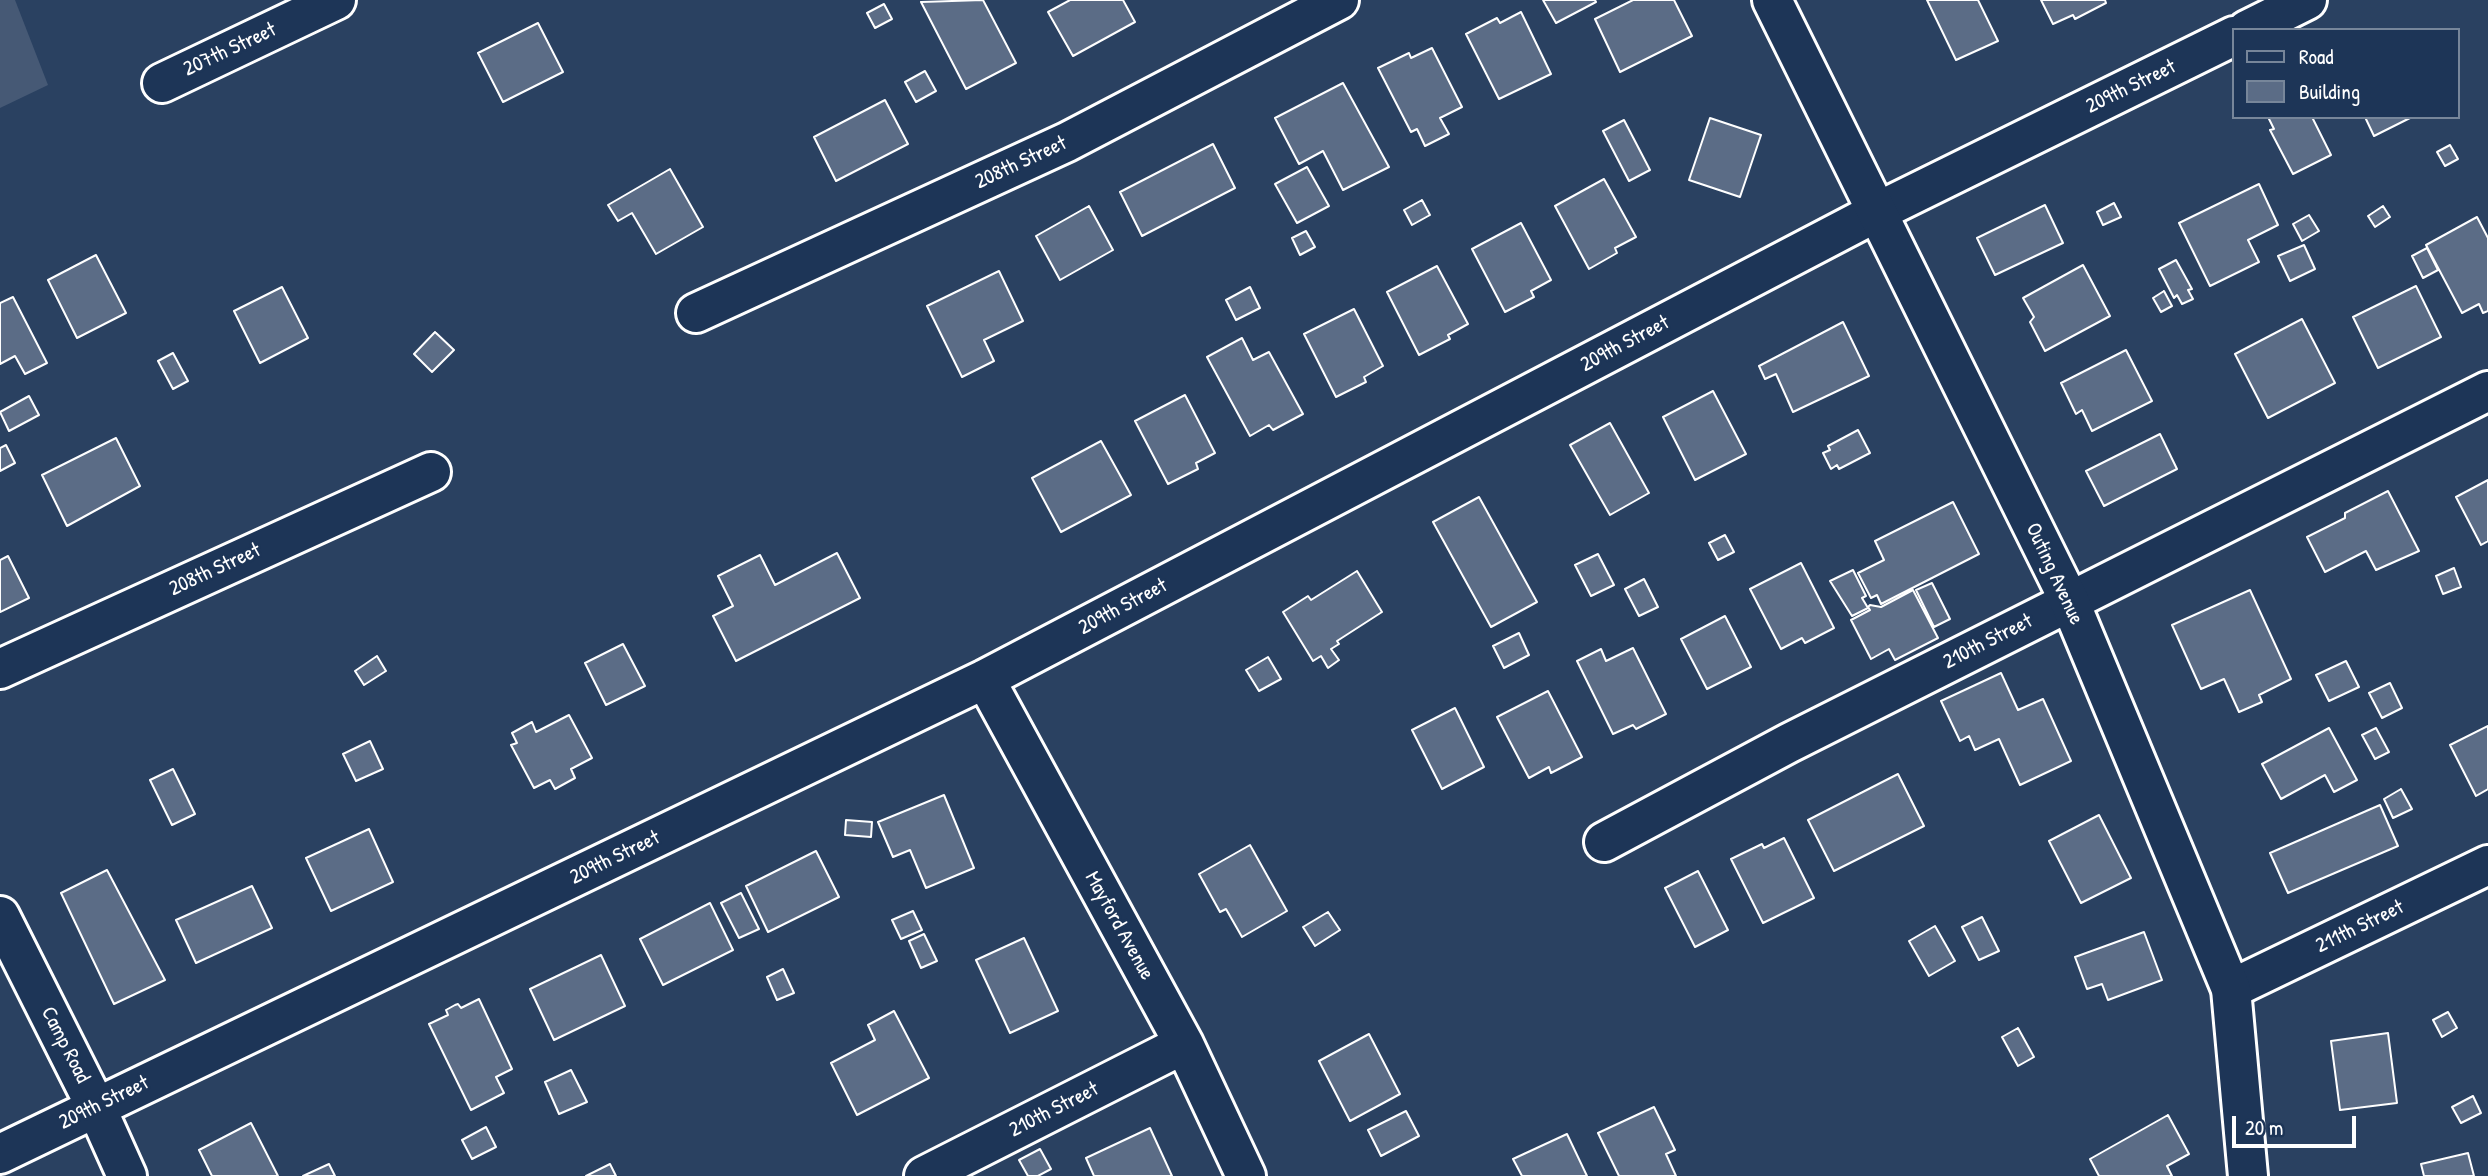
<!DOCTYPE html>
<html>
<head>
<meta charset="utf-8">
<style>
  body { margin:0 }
  #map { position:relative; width:2488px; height:1176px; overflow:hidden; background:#2a4161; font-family:"Patrick Hand",sans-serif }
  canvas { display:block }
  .legend { position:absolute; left:2232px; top:28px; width:228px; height:91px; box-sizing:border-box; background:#1d3557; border:2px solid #77869a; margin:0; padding:9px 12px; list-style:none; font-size:21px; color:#fff }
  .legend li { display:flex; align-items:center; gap:14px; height:35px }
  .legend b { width:35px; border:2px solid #77869a }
  .scale { position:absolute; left:2232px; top:1116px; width:124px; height:32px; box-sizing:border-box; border:4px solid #fff; border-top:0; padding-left:9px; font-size:21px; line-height:24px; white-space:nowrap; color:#fff; -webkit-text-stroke:5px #1d3557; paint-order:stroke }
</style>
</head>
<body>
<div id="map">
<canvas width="2488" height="1176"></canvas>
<ul class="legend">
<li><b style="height:9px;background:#1d3557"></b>Road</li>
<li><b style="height:19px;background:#5b6c86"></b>Building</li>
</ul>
<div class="scale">20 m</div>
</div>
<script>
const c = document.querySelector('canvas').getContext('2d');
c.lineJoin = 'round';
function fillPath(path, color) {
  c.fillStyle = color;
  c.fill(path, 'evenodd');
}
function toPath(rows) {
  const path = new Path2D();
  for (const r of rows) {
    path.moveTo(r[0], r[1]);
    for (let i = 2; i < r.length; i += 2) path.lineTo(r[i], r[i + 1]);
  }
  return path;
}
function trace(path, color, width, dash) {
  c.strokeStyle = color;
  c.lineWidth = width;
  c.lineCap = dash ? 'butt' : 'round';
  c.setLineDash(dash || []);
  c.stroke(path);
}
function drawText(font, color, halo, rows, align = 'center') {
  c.font = font + ' "Patrick Hand",sans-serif';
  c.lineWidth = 5;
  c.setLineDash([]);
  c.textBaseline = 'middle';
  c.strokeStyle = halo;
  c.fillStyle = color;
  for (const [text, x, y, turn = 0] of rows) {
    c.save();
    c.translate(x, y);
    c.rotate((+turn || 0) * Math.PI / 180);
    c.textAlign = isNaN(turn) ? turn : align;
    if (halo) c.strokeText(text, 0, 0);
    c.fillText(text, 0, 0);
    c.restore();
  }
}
const green = toPath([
  [0,0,15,0,48,85,0,108]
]);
const building = toPath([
  [983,0,1016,63,966,89,921,2,983,0],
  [1070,0,1123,0,1135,22,1073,56,1048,12,1070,0],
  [1543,0,1595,0,1596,2,1556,23,1543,0],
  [1633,0,1674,0,1692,36,1620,72,1595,19,1633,0],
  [1927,0,1978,0,1998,41,1956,60,1927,0],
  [2041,0,2105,0,2106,3,2075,19,2073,15,2053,24,2041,0],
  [884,4,892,19,875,28,867,13,884,4],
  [1521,12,1551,74,1499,99,1466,34,1497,18,1500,23,1521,12],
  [538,23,563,72,503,102,478,53,538,23],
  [1432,48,1462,107,1440,118,1449,134,1425,146,1417,129,1411,132,1378,68,1409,53,1411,58,1432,48],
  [925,71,936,91,916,102,905,82,925,71],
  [1343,83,1389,167,1343,190,1323,151,1299,164,1275,118,1343,83],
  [885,100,908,144,836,181,814,137,885,100],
  [2268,117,2312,117,2331,155,2293,174,2270,130,2274,129,2268,117],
  [2365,117,2412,117,2374,136,2365,117],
  [1710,118,1761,135,1740,197,1689,180,1710,118],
  [1624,120,1650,170,1629,181,1603,131,1624,120],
  [1213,144,1235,188,1142,236,1120,192,1213,144],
  [2450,145,2458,159,2445,166,2437,152,2450,145],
  [1307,167,1329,206,1297,223,1275,184,1307,167],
  [670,169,703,227,656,254,632,213,618,221,608,205,670,169],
  [1604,179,1636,237,1615,248,1617,253,1589,269,1555,206,1604,179],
  [2259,184,2278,225,2248,240,2259,262,2210,286,2179,223,2259,184],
  [1422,200,1430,215,1412,225,1404,210,1422,200],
  [2114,203,2121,217,2103,225,2097,212,2114,203],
  [2045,205,2063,243,1995,275,1977,238,2045,205],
  [1089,206,1113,250,1060,280,1036,236,1089,206],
  [2383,206,2390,217,2375,227,2368,216,2383,206],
  [2309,215,2319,231,2302,241,2293,224,2309,215],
  [2477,217,2488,238,2488,311,2483,313,2479,304,2462,313,2426,245,2477,217],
  [1521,223,1551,280,1531,291,1534,297,1505,312,1472,249,1521,223],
  [1306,231,1315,247,1300,255,1292,238,1306,231],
  [2304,245,2315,269,2290,281,2278,256,2304,245],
  [2427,248,2438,270,2423,278,2412,256,2427,248],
  [96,255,126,313,77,338,48,280,96,255],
  [2176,260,2192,289,2188,290,2193,299,2182,304,2177,295,2174,298,2159,269,2176,260],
  [2083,265,2110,316,2045,351,2030,322,2034,317,2023,298,2083,265],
  [1437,266,1468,324,1448,335,1450,339,1419,355,1387,292,1437,266],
  [999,271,1023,321,984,340,994,361,962,377,927,306,999,271],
  [2416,286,2441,337,2378,368,2353,317,2416,286],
  [282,287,308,338,260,363,234,311,282,287],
  [1250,287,1260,308,1236,320,1226,300,1250,287],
  [2164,291,2172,306,2161,312,2153,298,2164,291],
  [13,297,47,363,25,374,15,356,0,364,0,303,13,297],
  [1354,309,1383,366,1364,377,1366,382,1336,397,1304,334,1354,309],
  [2302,319,2335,383,2268,418,2235,354,2302,319],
  [1843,322,1869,376,1793,412,1776,374,1765,379,1759,366,1843,322],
  [435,332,454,350,432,372,414,354,435,332],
  [1242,338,1253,360,1269,352,1303,414,1273,430,1269,425,1250,436,1207,357,1242,338],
  [2126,350,2152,401,2092,431,2082,410,2076,414,2061,383,2126,350],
  [173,353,188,381,173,389,158,361,173,353],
  [1713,391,1746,454,1695,480,1663,417,1713,391],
  [1185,395,1215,453,1196,463,1198,469,1168,484,1135,421,1185,395],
  [29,396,39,415,9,431,0,412,29,396],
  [1610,423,1649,493,1610,515,1570,445,1610,423],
  [1858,430,1870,453,1839,469,1837,465,1831,469,1823,453,1830,450,1828,446,1858,430],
  [2160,434,2177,469,2104,506,2086,471,2160,434],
  [116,438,140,486,67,526,42,475,116,438],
  [1101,441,1131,495,1061,532,1032,478,1101,441],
  [6,445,15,463,0,471,0,448,6,445],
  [2488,480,2488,541,2481,545,2456,497,2488,480],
  [2388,491,2419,551,2376,570,2366,551,2325,572,2307,537,2345,518,2345,513,2388,491],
  [1479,497,1537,602,1491,627,1433,522,1479,497],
  [1953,502,1979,554,1881,604,1877,595,1871,598,1858,573,1884,560,1875,541,1953,502],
  [1725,535,1734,552,1718,560,1709,543,1725,535],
  [837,553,860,598,736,661,713,616,733,606,718,576,760,555,775,585,837,553],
  [1598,554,1614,585,1591,596,1575,565,1598,554],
  [8,556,29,598,0,612,0,560,8,556],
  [1801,563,1834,628,1805,643,1802,638,1781,649,1750,589,1801,563],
  [2454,568,2461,587,2443,594,2436,576,2454,568],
  [1853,570,1866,596,1862,598,1868,608,1852,616,1830,581,1853,570],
  [1357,571,1382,612,1337,641,1339,644,1331,649,1339,660,1328,668,1321,656,1313,661,1283,612,1308,596,1311,600,1357,571],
  [1644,579,1658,607,1639,616,1625,589,1644,579],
  [1932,583,1950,619,1934,627,1916,590,1932,583],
  [1913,590,1938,638,1895,660,1889,649,1871,659,1851,620,1870,610,1868,607,1870,605,1881,607,1913,590],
  [2250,590,2291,679,2259,695,2262,702,2239,712,2224,679,2201,689,2172,625,2250,590],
  [1725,616,1751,667,1707,689,1681,639,1725,616],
  [1519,633,1529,655,1504,668,1493,646,1519,633],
  [623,644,645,686,606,705,585,663,623,644],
  [1633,648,1666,714,1636,729,1633,725,1613,734,1577,661,1601,649,1606,661,1633,648],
  [377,656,386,671,364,685,355,671,377,656],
  [1268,657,1281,679,1259,691,1246,670,1268,657],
  [2346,661,2359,687,2329,701,2316,675,2346,661],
  [2001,673,2018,710,2043,699,2071,761,2020,785,1999,739,1975,750,1969,736,1960,741,1941,701,2001,673],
  [2390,683,2402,708,2382,718,2369,693,2390,683],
  [1548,691,1582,757,1551,773,1549,767,1529,778,1497,717,1548,691],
  [1455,708,1484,767,1442,789,1412,730,1455,708],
  [569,715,592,758,571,769,575,778,555,789,550,780,534,788,511,745,517,743,512,733,532,722,536,732,569,715],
  [2488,726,2488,789,2476,796,2450,745,2488,726],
  [2329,728,2357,780,2334,792,2325,775,2281,799,2262,764,2329,728],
  [2376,728,2389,752,2375,759,2362,735,2376,728],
  [370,741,383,769,356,781,343,754,370,741],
  [173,769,195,814,172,825,150,780,173,769],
  [1898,774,1924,826,1834,871,1808,820,1898,774],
  [2401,789,2412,809,2393,818,2384,799,2401,789],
  [944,795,974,868,926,888,910,850,893,857,878,822,944,795],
  [2380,805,2398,846,2288,893,2270,853,2380,805],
  [2099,815,2131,878,2081,903,2049,841,2099,815],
  [846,820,872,822,871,837,845,835,846,820],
  [369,829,393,882,331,911,306,858,369,829],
  [1784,838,1814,898,1763,923,1731,859,1762,844,1764,848,1784,838],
  [1250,845,1287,911,1242,937,1226,909,1220,912,1199,874,1250,845],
  [816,851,839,897,768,932,746,886,816,851],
  [107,870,165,980,114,1004,61,893,107,870],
  [1698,871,1728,930,1695,947,1665,888,1698,871],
  [252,886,272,928,196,963,176,920,252,886],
  [741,893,759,929,739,938,721,903,741,893],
  [710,903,733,950,663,985,640,939,710,903],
  [913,911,922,930,901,939,892,920,913,911],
  [1328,912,1340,930,1315,946,1303,927,1328,912],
  [1982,917,1999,951,1979,960,1962,927,1982,917],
  [1935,926,1955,961,1929,976,1909,941,1935,926],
  [2144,932,2162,980,2108,1000,2102,984,2087,989,2075,957,2144,932],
  [924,934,937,961,921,968,909,941,924,934],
  [1024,938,1058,1011,1010,1033,976,960,1024,938],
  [601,955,625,1006,554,1040,530,989,601,955],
  [783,969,794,993,777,1000,767,977,783,969],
  [479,999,512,1069,496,1077,504,1093,471,1110,429,1024,448,1015,446,1010,455,1005,458,1004,461,1008,479,999],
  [894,1011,929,1078,857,1115,831,1063,875,1040,868,1025,894,1011],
  [2448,1012,2457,1028,2442,1037,2433,1020,2448,1012],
  [2018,1028,2034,1057,2018,1066,2002,1037,2018,1028],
  [2388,1033,2397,1103,2340,1110,2331,1041,2388,1033],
  [1369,1034,1400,1094,1350,1121,1319,1061,1369,1034],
  [571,1070,587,1102,559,1114,545,1082,571,1070],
  [2473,1096,2481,1113,2461,1123,2452,1107,2473,1096],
  [1654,1107,1675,1150,1666,1154,1676,1176,1619,1176,1598,1133,1654,1107],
  [1406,1111,1419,1136,1381,1156,1368,1130,1406,1111],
  [2168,1115,2189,1154,2167,1166,2172,1176,2099,1176,2090,1159,2168,1115],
  [251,1123,278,1176,212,1176,199,1150,251,1123],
  [486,1127,496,1147,472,1159,462,1140,486,1127],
  [1150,1128,1172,1176,1094,1176,1086,1158,1150,1128],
  [1567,1134,1587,1176,1522,1176,1513,1159,1567,1134],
  [1040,1149,1051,1169,1038,1176,1028,1176,1019,1160,1040,1149],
  [2468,1153,2474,1176,2424,1176,2421,1164,2468,1153],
  [329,1164,335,1176,303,1176,329,1164],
  [610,1164,616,1176,586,1176,610,1164]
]);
const minor = toPath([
  [2247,30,2307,0],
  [162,83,336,0],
  [696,313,1067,142,1339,0],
  [0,669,431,472],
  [985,679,1184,1044,1246,1176],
  [1604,842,1789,743,2488,391],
  [0,916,96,1107,127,1176],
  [2231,989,2488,865],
  [0,1154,985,679,1877,212,2234,36],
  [924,1176,1184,1044]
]);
const tertiary = toPath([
  [1772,0,2069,600,2231,989,2248,1176]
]);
const streetNames = [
  ["207th Street",230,50,-25],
  ["209th Street",2131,87,-26],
  ["208th Street",1021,163,-25],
  ["209th Street",1625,344,-28],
  ["208th Street",215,570,-25],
  ["Outing Avenue",2054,574,65],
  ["209th Street",1123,607,-28],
  ["210th Street",1988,642,-27],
  ["209th Street",615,858,-26],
  ["Mayford Avenue",1119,926,61],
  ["211th Street",2360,927,-26],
  ["Camp Road",65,1045,63],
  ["209th Street",104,1103,-26],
  ["210th Street",1054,1110,-27]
];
fillPath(green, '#465975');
fillPath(building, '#5b6c86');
trace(building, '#fff', 2);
trace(minor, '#fff', 44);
trace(tertiary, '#fff', 44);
trace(minor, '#1d3557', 38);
trace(tertiary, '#1d3557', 38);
drawText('21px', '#fff', '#1d3557', streetNames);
</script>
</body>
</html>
